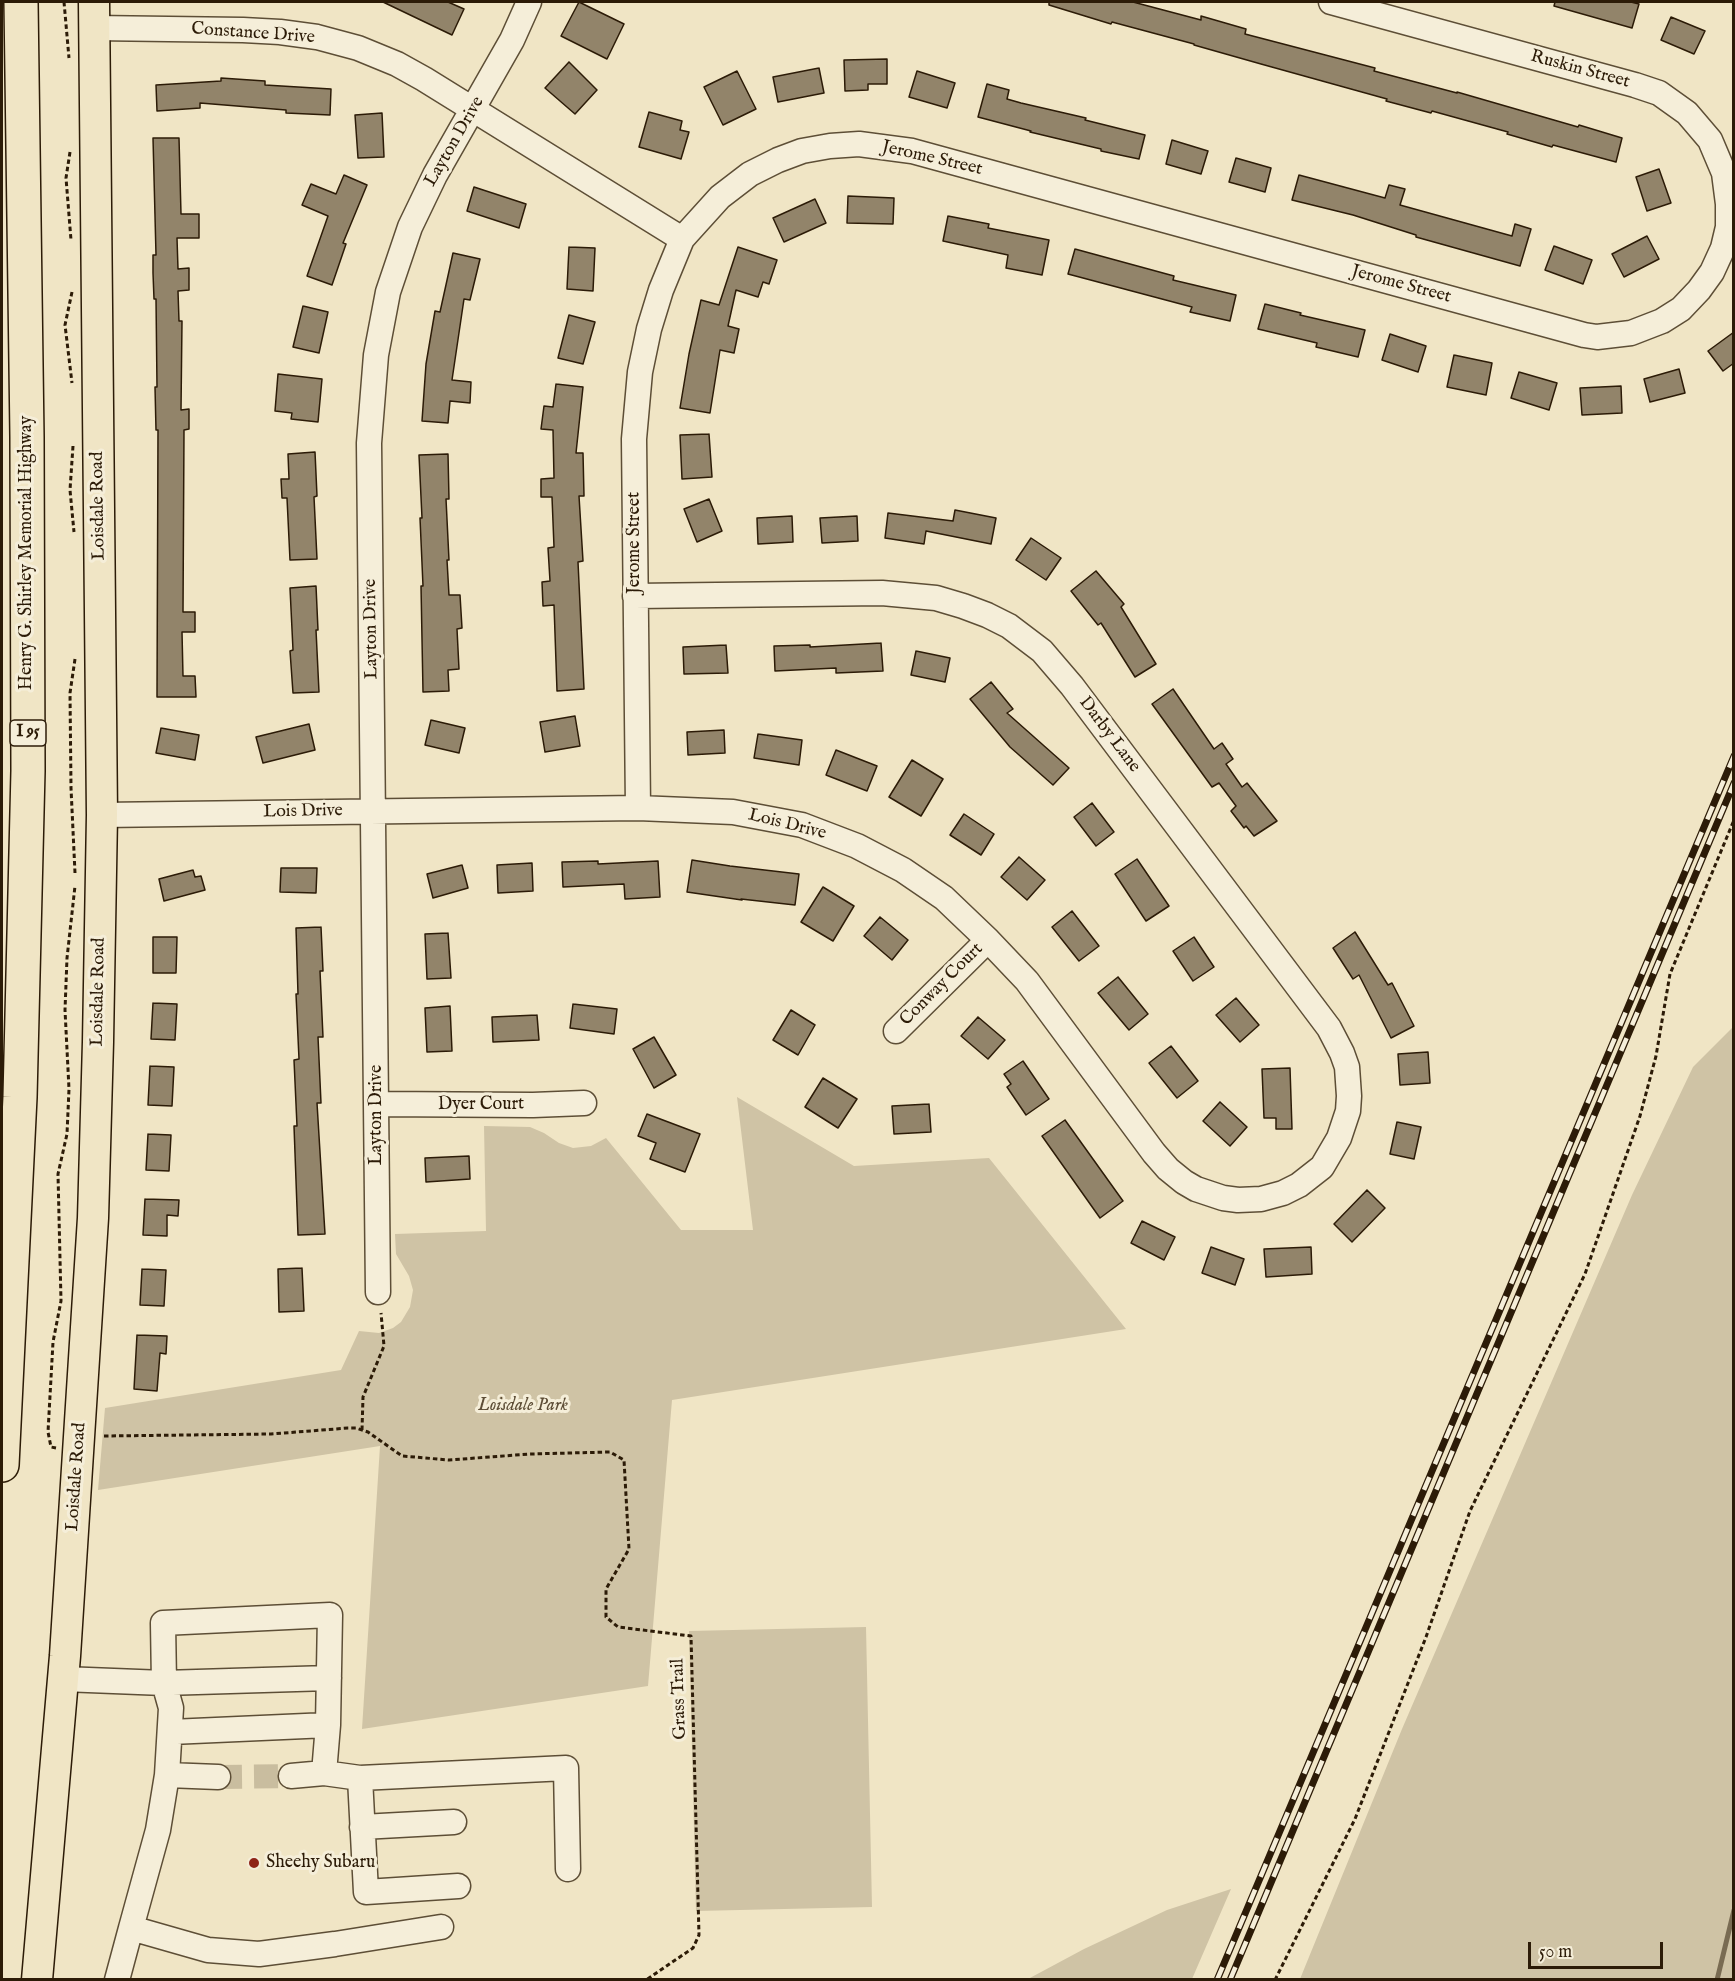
<!DOCTYPE html>
<html>
<head>
<meta charset="utf-8">
<style>
  body { margin:0 }
  #map { position:relative; width:1735px; height:1981px; overflow:hidden; background:#f0e5c5; font-family:"IM FELL English",serif }
  canvas { display:block }
  .frame { position:absolute; inset:0; border:3px solid #2c1b07; pointer-events:none }
  .scale { position:absolute; left:1528px; top:1942px; width:135px; height:27px; box-sizing:border-box; border:3px solid #2c1b07; border-top:0; padding-left:8px; font-size:18px; line-height:21px; white-space:nowrap; color:#2c1b07; -webkit-text-stroke:4px #f5eed9; paint-order:stroke }
</style>
</head>
<body>
<div id="map">
<canvas width="1735" height="1981"></canvas>
<div class="frame"></div>
<div class="scale">50 m</div>
</div>
<script>
const c = document.querySelector('canvas').getContext('2d');
c.lineJoin = 'round';
function fillPath(path, color) {
  c.fillStyle = color;
  c.fill(path, 'evenodd');
}
function toPath(rows) {
  const path = new Path2D();
  for (const r of rows) {
    path.moveTo(r[0], r[1]);
    for (let i = 2; i < r.length; i += 2) path.lineTo(r[i], r[i + 1]);
  }
  return path;
}
function trace(path, color, width, dash) {
  c.strokeStyle = color;
  c.lineWidth = width;
  c.lineCap = dash ? 'butt' : 'round';
  c.setLineDash(dash || []);
  c.stroke(path);
}
function drawText(font, color, halo, rows, align = 'center') {
  c.font = font + ' "IM FELL English",serif';
  c.lineWidth = 6;
  c.setLineDash([]);
  c.textBaseline = 'middle';
  c.strokeStyle = halo;
  c.fillStyle = color;
  for (const [text, x, y, turn = 0] of rows) {
    c.save();
    c.translate(x, y);
    c.rotate((+turn || 0) * Math.PI / 180);
    c.textAlign = isNaN(turn) ? turn : align;
    if (halo) c.strokeText(text, 0, 0);
    c.fillText(text, 0, 0);
    c.restore();
  }
}
const green = toPath([
  [1733,1027,1733,1979,1300,1979,1402,1729,1632,1195,1693,1067],
  [737,1097,854,1166,989,1158,1126,1329,672,1400,648,1686,362,1729,380,1446,98,1490,105,1408,341,1370,359,1331,379,1333,393,1328,401,1322,410,1307,413,1290,409,1276,396,1254,395,1234,486,1231,484,1126,530,1127,544,1133,559,1143,573,1148,591,1146,606,1138,681,1230,753,1230],
  [866,1627,872,1907,696,1911,689,1631],
  [1231,1889,1192,1979,1028,1979,1084,1949,1167,1910]
]);
const stream = toPath([
  [1717,1980,1734,1910]
]);
const building = toPath([
  [383,2,448,2,464,9,452,35,383,2],
  [579,2,624,24,607,59,561,36,579,2],
  [1049,2,1133,2,1201,20,1201,16,1246,29,1245,34,1375,68,1374,71,1457,93,1457,92,1578,127,1579,125,1622,138,1616,162,1553,145,1552,147,1507,134,1508,132,1432,111,1431,113,1386,101,1387,99,1261,64,1194,45,1194,44,1112,22,1111,24,1049,5,1049,2],
  [1555,2,1631,2,1639,4,1632,28,1554,6,1555,2],
  [1671,17,1705,31,1694,54,1661,40,1671,17],
  [887,59,887,84,868,84,868,90,845,91,844,60,887,59],
  [569,62,597,90,575,114,545,88,569,62],
  [819,68,824,93,778,102,773,77,819,68],
  [737,71,756,109,723,125,704,87,737,71],
  [917,71,955,83,947,108,909,97,917,71],
  [221,78,265,81,265,85,331,89,330,115,286,113,286,110,200,103,200,108,157,111,156,85,221,81,221,78],
  [987,84,1009,90,1007,99,1021,103,1086,118,1085,120,1145,135,1139,159,1101,151,1101,149,1030,132,1031,131,978,117,987,84],
  [649,112,682,121,680,130,689,132,681,159,639,147,649,112],
  [382,113,384,157,358,158,355,115,382,113],
  [153,138,179,138,181,214,199,214,199,238,177,238,178,269,189,268,189,290,178,291,179,321,182,321,181,410,189,409,189,429,184,430,183,612,195,612,195,632,182,632,183,676,195,676,196,697,157,697,158,430,156,430,155,387,157,387,156,299,154,299,153,273,153,255,156,255,153,138],
  [1172,140,1208,151,1201,174,1166,164,1172,140],
  [1236,158,1271,168,1265,192,1229,182,1236,158],
  [1659,169,1671,203,1647,211,1636,177,1659,169],
  [344,175,367,185,343,243,346,244,332,285,307,276,328,216,302,205,311,184,336,194,344,175],
  [1299,175,1385,198,1389,185,1405,189,1400,205,1512,236,1515,224,1531,229,1520,266,1416,237,1416,235,1353,215,1292,200,1299,175],
  [474,187,526,204,519,228,467,211,474,187],
  [848,196,894,198,893,224,847,223,848,196],
  [815,199,826,223,784,242,773,218,815,199],
  [948,216,989,224,988,228,1049,240,1042,275,1006,268,1008,255,943,241,948,216],
  [1647,236,1659,259,1624,277,1612,254,1647,236],
  [1554,246,1592,260,1583,284,1545,270,1554,246],
  [569,247,595,248,593,291,567,289,569,247],
  [738,247,777,260,769,284,763,282,758,297,736,290,728,326,739,329,734,353,720,350,710,413,680,408,689,354,701,300,719,305,738,247],
  [1075,249,1174,276,1173,280,1236,295,1230,321,1190,312,1192,307,1068,274,1075,249],
  [453,253,480,259,470,300,464,299,452,380,471,382,470,403,450,401,448,423,422,421,426,364,435,311,440,312,453,253],
  [1265,304,1301,313,1300,315,1365,330,1358,357,1316,347,1317,343,1258,329,1265,304],
  [303,306,328,312,319,353,293,347,303,306],
  [569,315,595,322,583,364,558,358,569,315],
  [1734,332,1734,363,1723,371,1708,351,1734,332],
  [1390,334,1426,346,1418,372,1382,360,1390,334],
  [1454,355,1492,363,1486,395,1447,387,1454,355],
  [1679,369,1685,393,1650,402,1644,379,1679,369],
  [1519,372,1557,383,1549,410,1511,398,1519,372],
  [278,374,322,379,318,422,291,419,292,413,275,411,278,374],
  [556,384,583,387,576,453,583,453,584,496,579,496,583,561,578,562,584,689,557,691,554,605,543,606,542,582,550,581,548,548,554,547,552,497,541,497,541,479,554,478,553,430,541,429,544,406,553,407,556,384],
  [1621,386,1622,413,1582,415,1580,388,1621,386],
  [709,434,712,477,682,479,680,435,709,434],
  [315,452,317,496,314,497,317,559,290,560,287,498,282,498,281,479,289,479,288,454,315,452],
  [448,454,449,499,446,499,449,560,447,560,449,595,460,595,462,628,457,629,459,669,448,670,449,691,423,692,421,586,423,586,420,518,422,518,419,455,448,454],
  [709,499,722,531,697,542,684,509,709,499],
  [955,510,996,518,991,544,926,531,924,544,885,538,888,513,953,521,955,510],
  [792,516,793,542,758,544,757,518,792,516],
  [857,516,858,541,822,543,820,518,857,516],
  [1031,538,1061,558,1046,580,1016,560,1031,538],
  [1096,571,1124,604,1121,607,1156,664,1135,677,1101,623,1098,625,1071,591,1096,571],
  [316,586,318,630,316,630,319,692,293,693,290,651,293,650,290,588,316,586],
  [881,643,883,671,836,673,836,668,775,671,774,646,810,645,810,647,881,643],
  [726,645,728,673,684,674,683,647,726,645],
  [916,651,950,658,945,682,911,675,916,651],
  [991,682,1013,709,1007,713,1069,768,1053,785,1010,747,970,699,991,682],
  [1173,689,1214,749,1222,743,1233,759,1226,764,1242,787,1247,783,1277,821,1254,836,1246,826,1244,828,1231,811,1236,806,1219,783,1212,787,1152,704,1173,689],
  [575,716,580,746,545,752,540,722,575,716],
  [431,720,465,728,459,753,425,745,431,720],
  [309,724,315,750,263,763,256,737,309,724],
  [161,728,199,735,195,760,156,753,161,728],
  [724,730,725,753,688,755,687,732,724,730],
  [758,734,802,740,799,765,754,758,758,734],
  [836,750,877,766,867,791,826,775,836,750],
  [912,760,943,779,921,816,889,797,912,760],
  [1092,803,1114,832,1096,846,1074,817,1092,803],
  [964,814,994,834,981,855,950,835,964,814],
  [1019,857,1045,880,1027,900,1001,877,1019,857],
  [1137,859,1169,906,1146,921,1115,874,1137,859],
  [692,860,730,866,799,874,795,905,741,899,742,900,687,892,692,860],
  [598,861,598,864,658,861,660,897,625,899,624,884,563,887,562,862,598,861],
  [532,863,533,891,498,893,497,865,532,863],
  [462,865,468,888,433,898,427,874,462,865],
  [281,868,317,868,316,893,280,892,281,868],
  [193,870,195,877,201,876,205,890,164,901,159,879,193,870],
  [823,887,854,906,833,941,801,922,823,887],
  [1072,911,1099,946,1079,961,1052,927,1072,911],
  [880,917,908,940,892,960,864,936,880,917],
  [321,927,323,971,320,971,323,1037,318,1037,321,1103,317,1103,325,1234,298,1235,294,1126,297,1126,294,1060,299,1059,296,994,298,994,296,928,321,927],
  [1355,932,1388,985,1392,983,1414,1026,1391,1038,1359,975,1353,979,1333,948,1355,932],
  [448,933,451,978,427,979,425,934,448,933],
  [153,937,177,937,176,973,153,973,153,937],
  [1194,937,1214,967,1193,981,1173,951,1194,937],
  [1118,977,1148,1014,1129,1030,1098,993,1118,977],
  [1236,998,1259,1025,1240,1042,1216,1015,1236,998],
  [153,1003,177,1004,175,1040,151,1039,153,1003],
  [573,1004,617,1009,614,1034,570,1028,573,1004],
  [450,1006,452,1051,427,1052,425,1008,450,1006],
  [791,1010,815,1025,798,1055,773,1040,791,1010],
  [537,1015,539,1040,493,1042,492,1017,537,1015],
  [978,1017,1005,1040,988,1059,961,1036,978,1017],
  [654,1037,676,1075,654,1088,633,1049,654,1037],
  [1171,1046,1198,1081,1177,1098,1149,1063,1171,1046],
  [1428,1052,1430,1083,1400,1085,1398,1054,1428,1052],
  [1023,1061,1049,1099,1026,1115,1007,1087,1011,1084,1004,1074,1023,1061],
  [150,1066,174,1067,172,1106,148,1105,150,1066],
  [1290,1068,1292,1129,1276,1129,1276,1118,1264,1118,1262,1069,1290,1068],
  [823,1078,857,1099,838,1128,805,1107,823,1078],
  [1220,1102,1247,1127,1230,1146,1203,1121,1220,1102],
  [929,1104,931,1132,894,1134,892,1106,929,1104],
  [647,1114,700,1134,685,1172,650,1159,656,1143,638,1136,647,1114],
  [1065,1120,1123,1201,1100,1218,1042,1136,1065,1120],
  [1397,1122,1421,1127,1414,1159,1390,1154,1397,1122],
  [148,1134,171,1135,169,1171,146,1170,148,1134],
  [469,1156,470,1179,426,1182,425,1158,469,1156],
  [1367,1190,1385,1208,1352,1242,1334,1224,1367,1190],
  [145,1199,179,1200,178,1216,167,1215,167,1236,143,1235,145,1199],
  [1142,1221,1175,1237,1164,1260,1131,1243,1142,1221],
  [1211,1247,1244,1259,1235,1285,1202,1273,1211,1247],
  [1311,1247,1312,1274,1266,1277,1264,1249,1311,1247],
  [302,1268,304,1311,279,1312,278,1269,302,1268],
  [142,1269,166,1270,164,1306,140,1305,142,1269],
  [137,1335,167,1336,166,1354,160,1353,157,1391,134,1389,137,1335]
]);
const minorTunnel = toPath([
  [218,1777,291,1776]
]);
const path = toPath([
  [64,2,69,58],
  [70,152,66,178,71,240],
  [72,292,65,325,72,383],
  [73,446,70,490,74,532],
  [75,659,70,693,71,788,75,873],
  [362,1430,363,1397,384,1346,381,1313],
  [104,1436,271,1434,348,1428,356,1428,368,1432,402,1456,449,1460,530,1454,610,1452,624,1460,629,1549,606,1589,606,1617,618,1627,691,1636,699,1935,693,1948,646,1980],
  [56,1448,51,1447,48,1432,53,1342,61,1301,58,1174,67,1134,69,1089,65,1010,67,958,75,886],
  [1275,1980,1355,1819,1426,1637,1470,1511,1585,1274,1640,1116,1656,1056,1670,974,1734,820]
]);
const minor = toPath([
  [94,28,243,30,280,32,317,37,358,48,397,64,424,79,682,239],
  [638,808,634,439,640,372,649,329,661,290,682,239,720,197,750,174,778,160,802,151,830,146,859,144,912,151,1584,335,1597,337,1631,333,1662,321,1681,309,1699,290,1712,272,1723,248,1728,227,1728,204,1724,173,1710,140,1687,113,1659,93,1635,85,1331,2],
  [102,815,638,808,733,812,802,825,857,846,903,870,944,898,988,940,1027,981,1154,1153,1168,1169,1184,1182,1196,1189,1223,1198,1238,1200,1261,1199,1283,1193,1299,1185,1322,1167,1339,1138,1348,1111,1349,1096,1347,1067,1342,1053,1329,1028,1072,686,1042,651,1009,626,987,615,963,606,936,598,882,593,635,596],
  [896,1031,988,940],
  [377,1104,533,1105,584,1103],
  [378,1292,369,443,376,355,388,292,410,227,435,175,512,40,529,2],
  [329,1678,164,1683,171,1708,167,1775,158,1830,131,1928,208,1950,259,1954,335,1944,441,1927],
  [63,1679,164,1683,163,1623,330,1615,328,1725,324,1773],
  [171,1732,328,1725],
  [167,1775,218,1777],
  [291,1776,324,1773,360,1778,566,1768,568,1869],
  [360,1778,366,1892,458,1886],
  [362,1827,454,1822],
  [117,1980,131,1928]
]);
const major = toPath([
  [37,1980,65,1656,93,1218,98,1042,102,815,94,2]
]);
const highway = toPath([
  [2,1465,20,1097,28,771,27,437,21,2]
]);
const rail = toPath([
  [1217,1980,1734,756],
  [1230,1980,1734,783]
]);
const markers = [
  [254,1863,6,"#8f2418"]
];
const shields = [
  [28,733,36]
];
const shieldNames = [
  ["I 95",28,733]
];
const streetNames = [
  ["Constance Drive",253,34,4],
  ["Ruskin Street",1580,70,15],
  ["Layton Drive",455,142,-60],
  ["Jerome Street",932,159,13],
  ["Jerome Street",1401,285,15],
  ["Loisdale Road",99,506,-91],
  ["Jerome Street",635,543,-90],
  ["Henry G. Shirley Memorial Highway",27,553,-90],
  ["Layton Drive",372,629,-91],
  ["Darby Lane",1109,735,53],
  ["Lois Drive",303,812,-1],
  ["Lois Drive",787,825,14],
  ["Conway Court",942,985,-45],
  ["Loisdale Road",99,992,-89],
  ["Dyer Court",481,1105],
  ["Layton Drive",377,1115,-90],
  ["Loisdale Road",77,1477,-86],
  ["Grass Trail",680,1699,-92]
];
const parkNames = [
  ["Loisdale Park",523,1406]
];
const poiNames = [
  ["Sheehy Subaru",266,1863]
];
fillPath(green, '#cfc3a5');
trace(stream, '#796b52', 5);
fillPath(building, '#92846a');
trace(building, '#2c1b07', 1.5);
trace(minorTunnel, '#c9bd9f', 24, [24, 12]);
trace(minor, '#5d4e36', 27);
trace(major, '#2c1b07', 33);
trace(highway, '#2c1b07', 36);
trace(path, '#2c1b07', 3, [4.5, 3]);
trace(minor, '#f5eed9', 24);
trace(major, '#f0e5c5', 30);
trace(highway, '#f0e5c5', 33);
trace(rail, '#2c1b07', 7);
trace(rail, '#f5eed9', 4.5, [14]);
for (const [x, y, r, color] of markers) {
  const dot = new Path2D();
  dot.arc(x, y, r, 0, 2 * Math.PI);
  c.fillStyle = color;
  c.fill(dot);
  trace(dot, '#f5eed9', 2);
}
for (const [x, y, w] of shields) {
  const box = new Path2D();
  box.roundRect(x - w / 2, y - 13, w, 26, 4.5);
  c.fillStyle = '#f5eed9';
  c.fill(box);
  trace(box, '#2c1b07', 1.5);
}
drawText('bold 16px', '#2c1b07', null, shieldNames);
drawText('18px', '#2c1b07', '#f5eed9', streetNames);
drawText('italic 18px', '#5d4d36', '#f5eed9', parkNames);
drawText('18px', '#2c1b07', '#f5eed9', poiNames, 'left');
</script>
</body>
</html>
